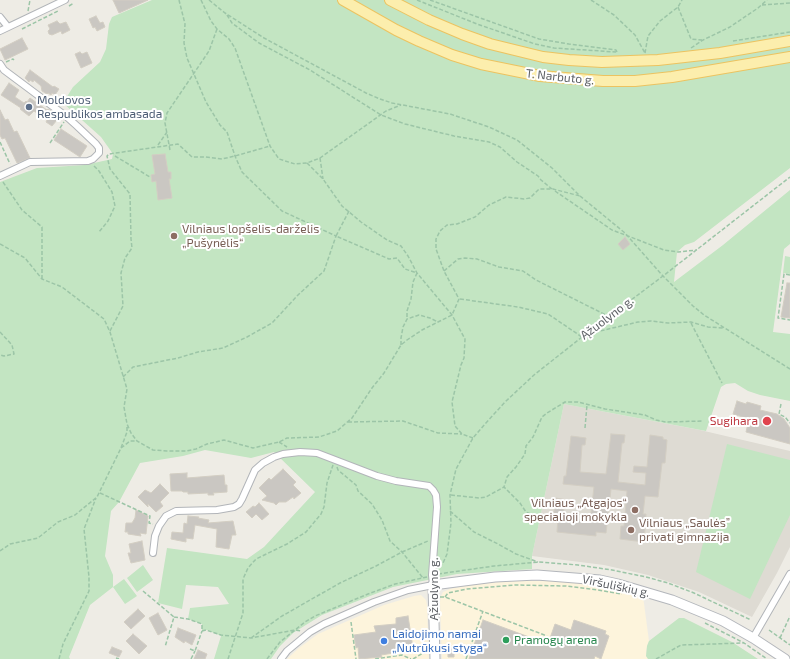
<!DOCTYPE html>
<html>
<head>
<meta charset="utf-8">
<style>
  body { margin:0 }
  canvas { display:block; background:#eeece5 }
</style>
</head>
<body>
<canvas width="790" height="659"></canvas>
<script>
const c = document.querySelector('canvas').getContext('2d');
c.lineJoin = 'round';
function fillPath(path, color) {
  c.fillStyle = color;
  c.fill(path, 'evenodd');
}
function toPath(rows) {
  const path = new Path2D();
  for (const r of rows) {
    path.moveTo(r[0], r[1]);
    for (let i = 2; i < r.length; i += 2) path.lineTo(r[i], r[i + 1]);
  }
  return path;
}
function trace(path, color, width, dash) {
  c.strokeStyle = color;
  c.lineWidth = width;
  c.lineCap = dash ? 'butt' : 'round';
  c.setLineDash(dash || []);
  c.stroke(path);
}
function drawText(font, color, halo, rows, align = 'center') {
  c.font = font + ' "Exo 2",sans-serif';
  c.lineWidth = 4;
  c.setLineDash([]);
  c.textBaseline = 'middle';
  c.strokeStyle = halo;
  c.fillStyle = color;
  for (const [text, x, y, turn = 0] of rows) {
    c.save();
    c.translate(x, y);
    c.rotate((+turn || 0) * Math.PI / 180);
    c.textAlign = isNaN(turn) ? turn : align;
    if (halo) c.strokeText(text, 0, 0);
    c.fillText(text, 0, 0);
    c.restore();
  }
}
const commercial = toPath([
  [510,581,554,581,582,583,619,590,643,596,649,641,647,646,646,656,648,659,442,659,440,602,441,596,443,592,450,589,469,585],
  [421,595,426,600,427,605,429,659,287,659,299,648,318,634,384,605,414,596]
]);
const education = toPath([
  [564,404,700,430,790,451,790,547,777,573,752,617,699,592,648,575,604,565,532,556]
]);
const green = toPath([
  [152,0,790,0,790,168,694,242,685,245,677,252,674,282,723,245,790,190,790,244,784,249,773,332,790,334,790,401,760,395,748,391,735,383,726,384,721,387,706,431,564,404,532,556,532,569,457,574,393,587,322,615,293,633,280,646,271,659,214,659,221,636,207,630,202,631,202,624,188,619,190,608,229,604,218,587,186,585,182,609,158,603,167,548,247,559,264,547,315,492,274,452,251,458,205,450,183,456,140,463,119,502,111,511,105,556,113,575,113,587,124,579,137,596,125,604,113,587,90,605,69,657,70,659,0,659,0,182,37,168,85,165,112,159,113,154,101,137,63,103,73,87,100,62,106,49,109,24,112,17],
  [785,256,790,257,790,274,783,273],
  [727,444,790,460,790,515,750,599,696,572],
  [143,565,153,580,137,592,127,578],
  [679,618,684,618,732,642,758,659,648,659,646,656,647,646,649,641]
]);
const building = toPath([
  [113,0,148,0,119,13,113,0],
  [96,16,100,23,103,22,105,27,97,31,95,27,93,28,89,19,96,16],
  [57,21,60,24,66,22,70,30,62,34,61,31,52,35,49,34,48,31,50,29,48,25,57,21],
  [22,38,28,49,5,60,0,49,22,38],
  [80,52,82,54,87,52,92,63,81,68,75,54,80,52],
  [30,70,53,87,54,86,59,89,55,95,52,93,51,95,48,93,47,94,42,91,41,86,34,80,33,82,30,80,29,82,25,78,30,70],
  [9,83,19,90,15,97,24,103,26,101,27,102,30,98,47,110,48,109,53,112,52,113,54,115,53,117,57,120,52,126,46,122,47,120,34,111,29,116,20,109,21,108,1,95,9,83],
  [0,110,5,120,8,119,14,132,17,131,30,158,17,163,5,138,2,139,0,135,0,110],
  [61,129,87,146,80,157,54,140,61,129],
  [165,154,168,172,171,172,171,179,169,179,172,198,158,200,156,181,152,182,151,175,155,174,152,155,165,154],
  [625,237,630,244,623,250,618,244,625,237],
  [787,283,790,283,790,318,781,317,787,283],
  [737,401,746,404,747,402,761,406,760,410,777,414,784,419,790,428,790,444,746,432,749,419,733,414,737,401],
  [611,434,625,435,624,443,622,443,618,482,645,485,646,473,633,472,634,466,647,467,650,435,663,437,663,439,667,440,665,463,662,463,658,497,645,496,643,514,646,514,644,542,620,539,621,526,624,526,627,491,611,489,606,533,596,532,596,536,557,532,558,518,553,518,556,498,567,500,566,506,564,506,563,518,590,521,594,487,563,484,564,476,566,476,571,436,586,438,585,445,582,445,580,472,606,474,611,434],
  [283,469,296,482,293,485,301,493,294,499,293,497,286,502,279,502,276,505,274,503,262,500,267,496,259,488,269,478,271,480,283,469],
  [187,473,187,478,224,475,225,485,227,485,227,492,213,493,214,495,208,495,208,493,188,494,188,492,183,492,182,491,171,491,170,474,187,473],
  [160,484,169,493,160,502,163,506,156,512,148,504,148,507,138,497,145,490,151,493,160,484],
  [259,503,269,514,262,520,256,514,252,518,246,512,253,506,255,507,259,503],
  [136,510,148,516,146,534,140,533,141,536,128,534,128,532,125,532,126,523,132,523,135,518,136,510],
  [188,516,199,517,198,518,209,520,208,523,233,521,236,535,232,535,229,549,216,547,217,529,195,525,193,539,186,538,186,542,171,539,172,532,183,533,184,523,187,524,188,516],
  [142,541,145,560,131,563,128,553,131,553,129,544,142,541],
  [138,609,145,616,131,629,124,622,138,609],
  [158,613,167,630,158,635,149,618,158,613],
  [408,616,413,648,400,650,400,652,381,655,382,657,359,659,358,647,356,648,354,635,376,632,374,626,396,624,396,618,408,616],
  [483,620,548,644,555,624,571,630,574,620,606,631,605,634,609,636,601,659,595,656,594,659,469,659,483,620],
  [178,628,196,635,192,645,185,641,184,643,175,637,178,628],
  [133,634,147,646,139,654,126,641,133,634],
  [112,647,122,651,119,657,109,653,112,647],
  [448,648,454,648,454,657,448,657,448,648],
  [198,650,207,654,205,659,194,659,198,650]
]);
const path = toPath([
  [201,0,211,21,217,29,229,39,235,48,270,146,279,159,295,164,307,163,320,158,386,111,401,105],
  [209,0,225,13,264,38,366,93,380,99,392,103,450,114,489,127,517,140,552,168,580,196,625,233,663,276,693,306,704,315,790,369],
  [417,0,477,24,535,44,554,48,616,52],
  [430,0,539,39,569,44,616,50,617,52],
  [591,0,614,15,635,35,645,53],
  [762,5,790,3],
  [69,6,74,3],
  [678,7,691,39,702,40],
  [28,11,30,0],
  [227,15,232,23,259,43,310,70,381,115,405,124,454,136,489,142,500,147,517,162,538,176,541,180,552,189],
  [22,29,58,11],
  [733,41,790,32],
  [691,48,703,40,730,27,758,8,767,0],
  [645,53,648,36,660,21,678,7,682,0],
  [6,62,13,59,14,60],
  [0,142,10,164],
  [50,143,64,122],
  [158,145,167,132],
  [170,150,165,123,167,113,209,51,217,29],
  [115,156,150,177],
  [320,158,323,179],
  [307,163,323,179,342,206,361,222,387,240,401,246,408,256,417,273,452,315,465,339,464,358,461,365,452,402,455,426,462,434,473,438],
  [94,166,99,171,112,192,115,206,108,221,99,232],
  [3,182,22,210,42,227,42,279],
  [555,191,612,230,628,236,664,250,678,252,697,250],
  [349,211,336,236,389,259,397,258,405,269,417,273,413,282,411,299,407,311,407,319],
  [0,244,25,258,42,279,62,287,104,319,110,332,127,389,124,407,127,424,131,433,137,441,153,450,167,451,186,451,196,449,207,444,224,440,253,448,279,442,287,438,319,437,337,431,352,418,372,388,384,373,401,345,407,340,422,330,452,315,459,299,444,271,436,249,436,239,440,231,447,225,457,224,475,217,489,205,506,197,524,199,530,198,539,189,553,189,580,196],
  [444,271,458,259,465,258,477,259,499,267,523,271,536,280,608,316],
  [790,275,784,274,778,318,790,320],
  [460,299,518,307,548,314,582,337,600,331,638,322,651,321,668,323,691,322,708,327,724,328],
  [691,323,722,383],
  [110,331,123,306,121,273,125,258,132,248,131,239,130,194,110,169,107,156,109,154,178,144,192,157,205,157,222,159,235,156,270,146],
  [0,332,12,345,14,354,4,356,0,355],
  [401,345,401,338,403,327,407,319,419,315,430,318,438,322],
  [123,377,133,367,178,358,198,352,223,348,247,337,272,323,298,295,324,271,336,236,282,211,242,172,235,156,227,132,220,125,206,102,187,58,184,43,185,24,179,0],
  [781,404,779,414,785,417,790,423],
  [348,422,403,421,438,433,462,434],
  [585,428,587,405],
  [279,442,287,447],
  [121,448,130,441,137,441],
  [337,467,338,470,356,485,358,491,372,504,382,520,390,541,402,552,423,578],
  [100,493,150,516,149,523,153,524],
  [451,495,479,498,486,497,504,487],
  [450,511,474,532,498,544,516,554,538,562],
  [547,521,526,512,520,503,504,487,507,477,516,467,525,454,526,446,533,437,542,417,547,413,565,402,578,402,605,409,645,415,656,420,666,422,703,421],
  [0,551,10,544,38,538,58,522,75,515,97,497,121,448,127,432,127,425],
  [439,567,443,563,447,554,451,523,450,495,456,469,473,438,485,424,505,402,534,375,582,337,663,276,790,177],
  [438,574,494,566,539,562,578,565,612,570,646,577,668,583,694,593,751,620],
  [143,591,174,617,165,647],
  [440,597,445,597,547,636],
  [445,597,448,593,467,589,515,585,566,586,598,590,622,594],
  [174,617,188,619,202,624,202,631,206,630,221,635,251,638,295,630,302,631],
  [351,622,356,659],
  [705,623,744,643,767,659],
  [769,630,790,645],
  [251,638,282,616,340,583,376,566,402,552,428,541],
  [780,638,790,616],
  [190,649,195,651,202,631],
  [116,658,119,659],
  [59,659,63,644,89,591,89,577,84,529,96,498],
  [191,659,195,651],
  [228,659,243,613,243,579,248,568,256,559,287,544,306,532,321,514,324,507,327,483,333,465],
  [267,659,280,642,305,622,315,616,368,594,395,584,427,577],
  [375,659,402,655,411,659],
  [413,659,425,652],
  [466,659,483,611],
  [656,659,681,645,744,643]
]);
const minor = toPath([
  [0,17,8,27],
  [0,31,65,0],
  [0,64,4,70,67,117,77,126,96,144,99,148,99,153,93,159,88,161,30,162,0,176],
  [153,553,155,536,159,526,166,516,176,511,217,510,234,507,239,504,242,499,255,470,263,463,274,457,283,454,300,452,317,453,377,476,396,481,429,486,433,490,436,495,437,507,432,575,433,585,408,590,374,602,324,624,310,632,287,651,281,659],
  [753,638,790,574]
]);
const secondary = toPath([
  [435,659,433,585,495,577,537,575,600,580,618,584,672,600,723,621,753,638,785,659]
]);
const primary = toPath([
  [343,0,396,30,419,41,452,55,481,64,540,76,603,81,635,81,672,77,790,57],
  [390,0,429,20,462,34,490,44,543,57,569,60,602,62,658,60,720,53,790,41]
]);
const markers = [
  [29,107,4,"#5c6f8a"],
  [174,236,4,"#8d6e63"],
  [767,421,5,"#e0444e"],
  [635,510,4,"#8d6e63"],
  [631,530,4,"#8d6e63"],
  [506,640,4,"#2e9e5b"],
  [384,641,4,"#3f7fe0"]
];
const streetNames = [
  ["T. Narbuto g.",560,77,6],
  ["Ąžuolyno g.",607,318,-37],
  ["Viršuliškių g.",616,586,12],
  ["Ąžuolyno g.",434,589,-90]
];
const serviceNames = [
  ["Moldovos",37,100],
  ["Respublikos ambasada",37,114]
];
const educationNames = [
  ["Vilniaus lopšelis-darželis",182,229],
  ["„Pušynėlis“",182,243],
  ["Vilniaus „Atgajos“",627,503,"right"],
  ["specialioji mokykla",627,517,"right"],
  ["Vilniaus „Saulės”",639,523],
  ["privati gimnazija",639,537]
];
const healthNames = [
  ["Sugihara",758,421]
];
const shopNames = [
  ["Laidojimo namai",392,634],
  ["„Nutrūkusi styga“",392,648]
];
const leisureNames = [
  ["Pramogų arena",514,640]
];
fillPath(commercial, '#fdf4dc');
fillPath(education, '#dedbd3');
fillPath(green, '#c3e5c2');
fillPath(building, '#cac7c2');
trace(building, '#d3cec3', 1);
trace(minor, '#b2b5b9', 8);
trace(secondary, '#b4b7bc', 11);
trace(primary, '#ecc360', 12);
trace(path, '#9cc5a7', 1.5, [4, 2]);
trace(minor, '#fff', 6);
trace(secondary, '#fff', 9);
trace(primary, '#fceead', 10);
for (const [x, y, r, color] of markers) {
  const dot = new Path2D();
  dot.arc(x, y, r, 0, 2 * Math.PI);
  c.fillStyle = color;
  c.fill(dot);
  trace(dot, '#fff', 1.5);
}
drawText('12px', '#5d6065', '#fff', streetNames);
drawText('12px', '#4e5e75', '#fff', serviceNames, 'left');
drawText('12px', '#785e54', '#fff', educationNames, 'left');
drawText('12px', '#be3a42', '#fff', healthNames, 'right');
drawText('12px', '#366cbe', '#fff', shopNames, 'left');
drawText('12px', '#27864d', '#fff', leisureNames, 'left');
</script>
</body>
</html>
